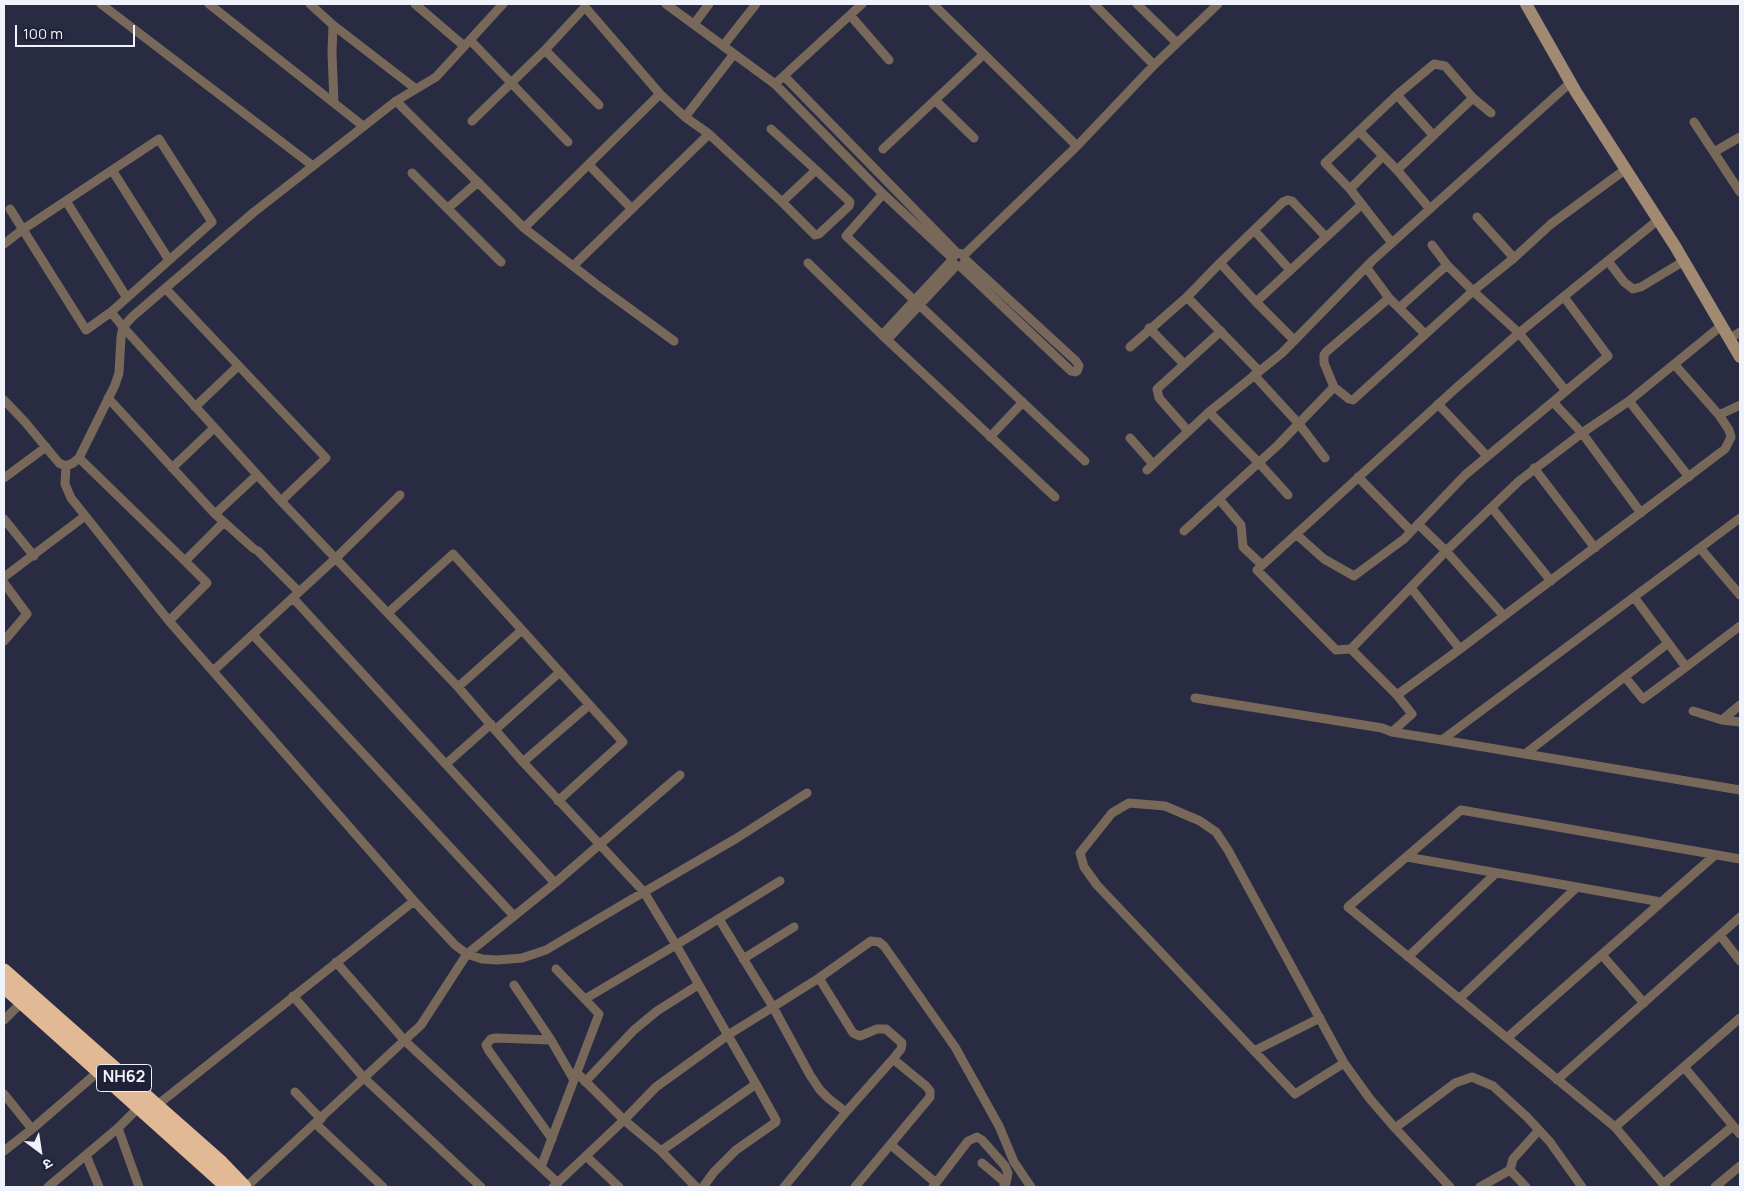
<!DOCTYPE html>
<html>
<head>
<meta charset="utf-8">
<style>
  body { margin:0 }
  #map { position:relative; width:1744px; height:1191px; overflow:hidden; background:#292b42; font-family:Manrope,"Noto Sans Devanagari",sans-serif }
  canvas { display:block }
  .frame { position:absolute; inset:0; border:5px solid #f1f3fc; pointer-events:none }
  .north { position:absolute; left:15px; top:1126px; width:50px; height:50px; -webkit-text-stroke:4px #1f2138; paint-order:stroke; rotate:149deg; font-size:14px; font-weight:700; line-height:20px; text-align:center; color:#f1f3fc }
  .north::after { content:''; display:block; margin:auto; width:18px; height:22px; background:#f1f3fc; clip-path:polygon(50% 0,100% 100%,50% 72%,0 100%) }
  .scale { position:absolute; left:15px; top:25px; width:120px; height:22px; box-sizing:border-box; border:2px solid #f1f3fc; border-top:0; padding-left:6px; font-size:15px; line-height:18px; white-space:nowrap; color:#f1f3fc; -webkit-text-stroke:4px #1f2138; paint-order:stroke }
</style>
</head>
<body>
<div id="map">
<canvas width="1744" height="1191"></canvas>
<div class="frame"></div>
<div class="north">उ</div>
<div class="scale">100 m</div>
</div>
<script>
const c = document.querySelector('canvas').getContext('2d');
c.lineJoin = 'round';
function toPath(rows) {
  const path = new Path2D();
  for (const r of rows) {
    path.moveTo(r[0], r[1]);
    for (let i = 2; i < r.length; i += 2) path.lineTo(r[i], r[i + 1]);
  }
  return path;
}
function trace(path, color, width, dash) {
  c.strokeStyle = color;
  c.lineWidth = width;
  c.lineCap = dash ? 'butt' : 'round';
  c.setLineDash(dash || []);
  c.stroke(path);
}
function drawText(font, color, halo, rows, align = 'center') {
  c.font = font + ' Manrope,sans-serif';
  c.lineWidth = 4;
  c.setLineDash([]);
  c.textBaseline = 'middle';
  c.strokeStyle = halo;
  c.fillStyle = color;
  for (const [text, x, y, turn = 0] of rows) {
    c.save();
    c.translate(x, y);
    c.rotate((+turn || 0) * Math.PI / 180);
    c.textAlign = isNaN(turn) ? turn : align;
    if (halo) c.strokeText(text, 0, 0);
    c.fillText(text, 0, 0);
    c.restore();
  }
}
const street = toPath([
  [101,4,313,166,396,101],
  [209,4,363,126],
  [310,4,333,25,416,89],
  [415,4,464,46],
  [503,4,436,77,396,101,524,228,600,287,674,341],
  [666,4,775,84,862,4],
  [933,4,1077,146,1154,65,1218,4],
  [1094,4,1154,65],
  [1137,4,1177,43],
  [850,15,889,60],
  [694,24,709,4],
  [333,25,332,53,334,103],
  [470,40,568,142],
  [723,46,756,4],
  [545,50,599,105],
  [734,54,685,117,709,134,782,202,816,170,850,202,849,206,819,234,815,235,782,202],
  [784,76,957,253],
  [775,84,879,190,952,258],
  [1397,95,1433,135],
  [935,100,974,138],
  [472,121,545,50,585,7,660,94,685,117],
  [1694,122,1740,192],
  [771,129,816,170],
  [883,149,984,54],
  [1714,152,1740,137],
  [1383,156,1350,189,1392,243],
  [589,165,632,209],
  [112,170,169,260],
  [1397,170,1473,98],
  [412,173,501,262],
  [1350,189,1325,163,1359,131],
  [883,194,846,236,1085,461],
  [66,201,127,298],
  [448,208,478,182],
  [10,209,86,330,111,312,123,327,281,501,458,687,523,762,644,892,676,945,780,881],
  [1430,209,1397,170,1359,131,1397,95,1434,64,1445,66,1473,98,1491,113],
  [1477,217,1514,258],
  [524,228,660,94],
  [1254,230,1290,270],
  [4,244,22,230,159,139,212,222,111,312],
  [1432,245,1447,265,1473,291,1519,333,1566,391],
  [964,255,1077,146],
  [1608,261,1624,282,1633,289,1641,287,1684,261],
  [808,263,882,335,1055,497],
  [1220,263,1187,297,1259,371],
  [573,266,709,134],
  [960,266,1071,371,1075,372,1077,371,1079,366,1076,361,966,260,962,254,957,253,952,258,953,263,956,266,962,266,966,260],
  [1366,267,1389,298,1425,334],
  [166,289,326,458,281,501],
  [1256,302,1220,263,1283,202,1288,200,1292,201,1326,237],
  [1399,308,1447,265],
  [1721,326,1629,401,1582,433,1519,481,1446,551,1351,649,1397,695,1412,714,1392,732,1442,740,1740,518],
  [1149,328,1184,364],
  [882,335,952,260],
  [1729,339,1740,332],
  [887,340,956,266],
  [1294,340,1256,302,1362,204],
  [1130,347,1187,297],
  [1675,365,1719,415],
  [1254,375,1299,424,1325,458],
  [1334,387,1324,363,1324,355,1326,352,1389,298],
  [108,398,215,514],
  [4,400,25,422,59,463,66,466,73,463,79,458,115,385,119,373,121,337,123,327,132,317,254,212,313,166],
  [1629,401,1689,477],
  [1553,402,1582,433,1641,513],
  [1438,404,1487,456],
  [195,407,238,366],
  [1209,412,1259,463,1288,495],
  [1188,431,1159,398,1157,389,1221,331],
  [990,437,1023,402],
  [1130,438,1153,464],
  [79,458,185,561],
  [66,466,65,484,71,498,169,621,414,901,455,945,467,954,482,959,497,960,522,958,546,950,620,906,737,838,807,793],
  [172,468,214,428],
  [1534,468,1595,548],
  [1147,470,1209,412,1282,353,1373,260,1570,83],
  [1358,477,1411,531],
  [4,478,46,447],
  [1219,499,1241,525,1243,547,1262,565],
  [1492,508,1551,581],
  [4,519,34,556],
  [1418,524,1446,551,1504,616],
  [1184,531,1278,445,1334,387,1349,399,1353,400,1473,291,1514,258,1551,224,1626,169],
  [1296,534,1324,559,1354,576,1404,539,1465,475,1608,356,1564,297],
  [1700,548,1740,595],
  [254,549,215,514,257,475],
  [258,551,299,592],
  [4,577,85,516],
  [4,583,27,614,4,641],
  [1411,588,1460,649],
  [1634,597,1686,667,1740,626],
  [293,598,555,883],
  [388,613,453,554,522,630,623,742,558,801],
  [169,621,207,583,185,561,223,523],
  [253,635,514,916],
  [1351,649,1336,650,1257,570,1455,389,1519,333,1658,220],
  [213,671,336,558,400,495],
  [1625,677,1643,699,1686,667],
  [458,687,522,630],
  [1397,695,1460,649,1725,449,1731,437,1729,430,1719,415,1740,405],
  [1195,698,1382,728,1392,732],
  [1740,705,1722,720,1740,722],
  [1693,711,1722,720],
  [495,730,560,672],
  [1442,740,1740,790],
  [1525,754,1667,644],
  [523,762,589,705],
  [446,764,491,724],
  [1407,857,1661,902],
  [1740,859,1461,810,1348,907,1615,1127,1740,1018],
  [1720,935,1740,961],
  [1602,955,1644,1003],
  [1408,957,1496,873],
  [743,959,794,927],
  [336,962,405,1041,558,1183],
  [819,978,871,941,879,942,884,946,955,1047,999,1126,1014,1162,1031,1187],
  [514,985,551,1040],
  [293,996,364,1078,481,1187],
  [1459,999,1577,887],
  [4,1020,22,1002],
  [1507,1038,1715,855],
  [1254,1051,1320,1018],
  [1344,1063,1295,1094,1097,885,1084,867,1080,853,1112,813,1129,803,1165,806,1200,821,1216,832,1228,850,1344,1063,1370,1099,1395,1128,1455,1083,1472,1077,1493,1086,1527,1117,1550,1142,1582,1187],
  [1684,1067,1740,1134],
  [577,1073,624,1120,656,1087,728,1035,773,1007,819,978,853,1033,860,1036,877,1029,886,1029,902,1043,901,1049,893,1059,846,1112,829,1099,820,1090,810,1075,773,1007,719,919],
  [1557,1080,1740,917],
  [585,1082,634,1030,657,1011,698,985],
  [295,1092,321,1119],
  [4,1094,32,1129],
  [156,1106,414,901],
  [316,1124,383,1187],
  [1615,1127,1666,1187],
  [118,1128,139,1187],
  [1395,1128,1450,1187],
  [552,1139,489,1051,486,1045,491,1039,496,1038,551,1040,574,1080],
  [891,1145,936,1183,933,1187],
  [4,1151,32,1129,98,1072],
  [661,1151,696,1187],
  [86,1155,99,1187],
  [586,1156,619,1187],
  [982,1163,1006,1183,1004,1185],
  [541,1167,599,1014,556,969],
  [1510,1170,1513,1159,1539,1130],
  [936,1183,968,1141,977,1137,982,1140,1005,1166,1008,1173,1006,1183],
  [1663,1184,1733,1126],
  [48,1187,118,1128,139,1107],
  [246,1187,421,1025,467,954,555,883,680,775],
  [553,1187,624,1120,661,1151,756,1084,676,945,585,999],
  [703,1187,714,1172,736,1150,776,1122,776,1120,756,1084],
  [784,1187,846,1112],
  [855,1187,930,1097,930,1091,926,1086,893,1059],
  [1480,1187,1510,1170,1526,1187],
  [1715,1187,1740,1166]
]);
const secondary = toPath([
  [1526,4,1576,92,1675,246,1740,357]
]);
const highway = toPath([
  [4,971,219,1161,244,1187],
  [4,986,228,1187]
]);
const shields = [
  [124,1078,55]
];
const shieldNames = [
  ["NH62",124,1078]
];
trace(street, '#78685a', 9);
trace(secondary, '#a28972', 12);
trace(highway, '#e1b995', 15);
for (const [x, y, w] of shields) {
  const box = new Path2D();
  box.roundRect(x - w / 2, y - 13.5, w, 27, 4);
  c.fillStyle = '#1f2138';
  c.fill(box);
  trace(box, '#f1f3fc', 1);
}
drawText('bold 16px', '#f1f3fc', null, shieldNames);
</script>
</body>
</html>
